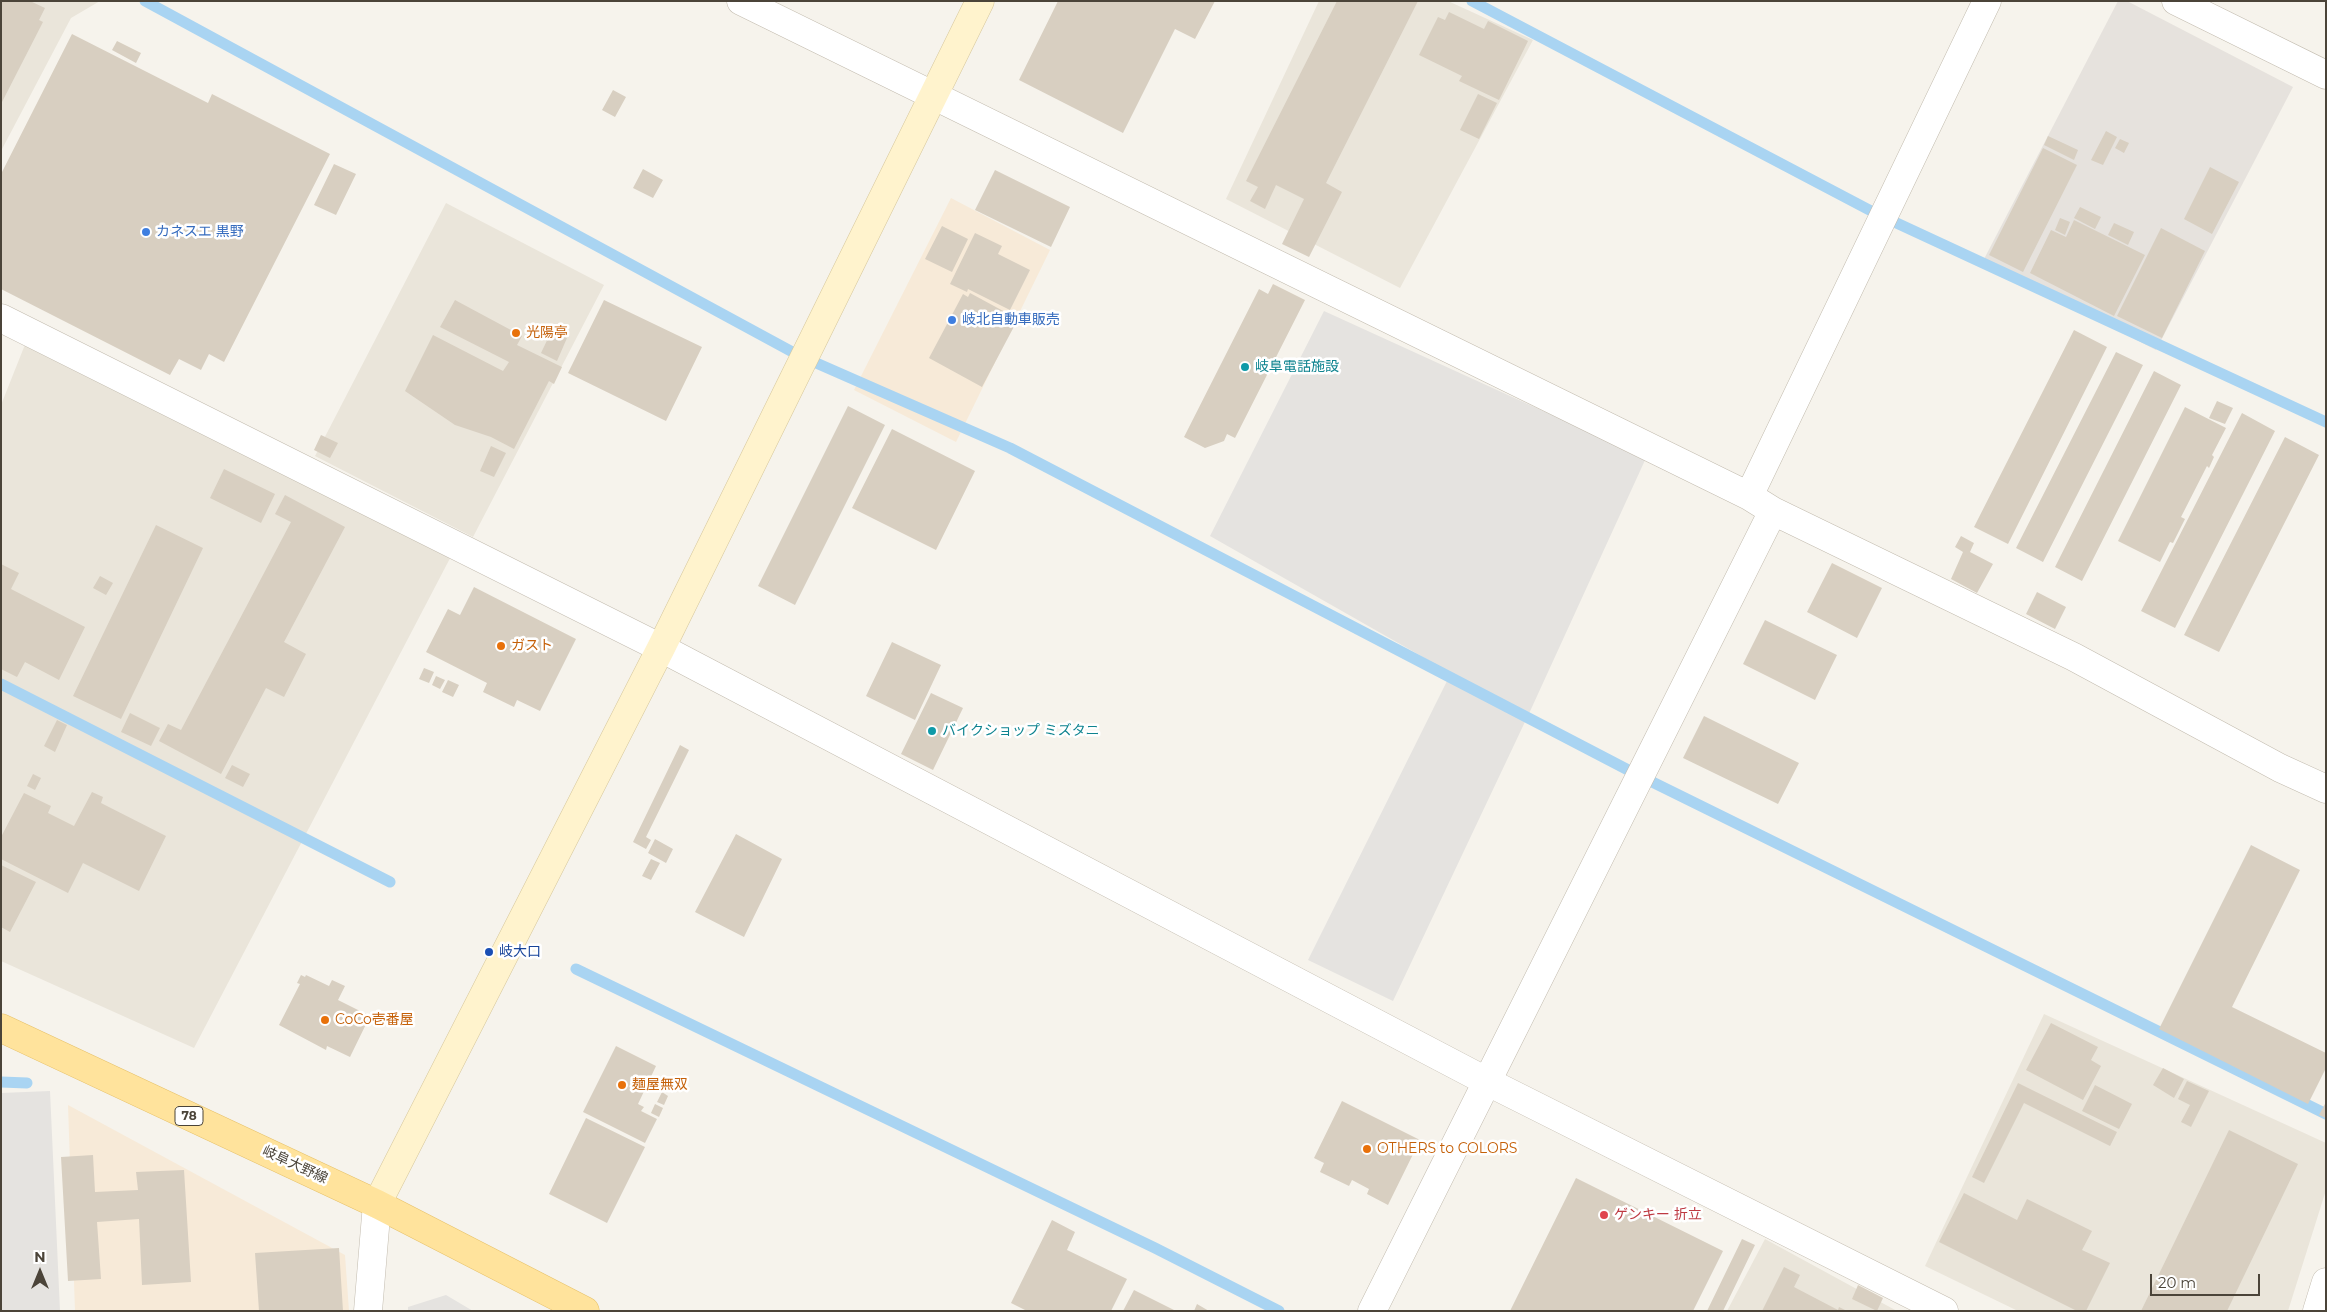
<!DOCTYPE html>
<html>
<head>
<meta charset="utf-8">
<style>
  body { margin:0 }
  #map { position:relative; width:2327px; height:1312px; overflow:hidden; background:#f6f3ec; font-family:Montserrat,sans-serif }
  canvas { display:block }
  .frame { position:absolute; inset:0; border:2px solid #4b4439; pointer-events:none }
  .north { position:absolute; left:15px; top:1247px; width:50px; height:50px; -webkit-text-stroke:4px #fff; paint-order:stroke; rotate:0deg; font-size:14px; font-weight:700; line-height:20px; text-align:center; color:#4b4439 }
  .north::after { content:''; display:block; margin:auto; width:18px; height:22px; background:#4b4439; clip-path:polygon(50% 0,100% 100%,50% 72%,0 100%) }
  .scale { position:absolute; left:2150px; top:1274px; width:110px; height:22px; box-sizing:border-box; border:2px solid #4b4439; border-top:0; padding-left:6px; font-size:15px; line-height:18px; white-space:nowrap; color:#4b4439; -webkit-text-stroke:4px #fff; paint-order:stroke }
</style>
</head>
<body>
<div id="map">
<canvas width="2327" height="1312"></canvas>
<div class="frame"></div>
<div class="north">N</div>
<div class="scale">20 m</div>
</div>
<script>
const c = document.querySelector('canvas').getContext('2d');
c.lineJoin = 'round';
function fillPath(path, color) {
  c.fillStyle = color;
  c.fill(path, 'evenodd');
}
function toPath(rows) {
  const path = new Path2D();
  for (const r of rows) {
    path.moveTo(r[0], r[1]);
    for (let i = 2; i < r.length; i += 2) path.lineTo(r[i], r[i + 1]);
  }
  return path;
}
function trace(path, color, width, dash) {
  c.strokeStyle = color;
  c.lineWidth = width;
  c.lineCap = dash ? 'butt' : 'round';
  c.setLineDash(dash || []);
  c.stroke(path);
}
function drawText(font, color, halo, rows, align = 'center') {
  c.font = font + ' Montserrat,"Noto Sans JP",sans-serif';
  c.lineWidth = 5;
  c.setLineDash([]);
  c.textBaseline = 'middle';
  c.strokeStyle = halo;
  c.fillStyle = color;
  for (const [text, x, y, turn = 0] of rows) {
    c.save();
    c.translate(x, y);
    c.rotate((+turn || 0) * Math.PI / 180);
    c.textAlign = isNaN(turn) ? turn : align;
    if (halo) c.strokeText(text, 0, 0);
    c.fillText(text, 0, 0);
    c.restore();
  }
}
const residential = toPath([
  [1,1,100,1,71,18,1,151],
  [1319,1,1448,1,1533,40,1400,288,1226,199],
  [446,203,604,285,473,537,315,456],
  [30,332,458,543,194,1048,1,961,1,405],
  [2044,1014,2326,1143,2326,1190,2288,1311,2018,1311,1925,1266],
  [1765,1239,1897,1311,1727,1311]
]);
const commercial = toPath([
  [951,198,1050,250,956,442,854,390],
  [68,1105,345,1255,349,1311,75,1311]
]);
const industrial = toPath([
  [2118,1,2127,1,2293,87,2156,350,1983,261]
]);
const parking = toPath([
  [1324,311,1646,458,1532,707,1393,1001,1308,960,1451,673,1210,536],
  [50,1091,60,1311,1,1311,1,1093],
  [446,1295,473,1311,408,1311,408,1307]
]);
const stream = toPath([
  [145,1,798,355,1010,448,1632,772,2326,1114],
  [1472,1,1875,213,2326,422],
  [1,684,390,882],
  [576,969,1155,1248,1279,1311],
  [1,1082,27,1083]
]);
const building = toPath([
  [1,1,30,1,45,8,39,20,43,22,1,104],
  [1058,1,1215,1,1195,39,1175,29,1123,133,1019,80],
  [1337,1,1418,1,1326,183,1342,192,1309,257,1282,244,1304,199,1276,185,1265,209,1250,201,1258,187,1246,181],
  [1449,12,1484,29,1488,21,1528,41,1499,100,1459,81,1462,76,1419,55,1438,17,1445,20],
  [72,34,208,103,212,94,330,154,224,362,209,354,201,370,179,359,170,375,1,289,1,174],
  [117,41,141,53,136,63,112,50],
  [613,90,626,97,615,117,602,110],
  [1478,94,1497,103,1479,139,1460,130],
  [2106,131,2117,137,2103,165,2091,160],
  [2048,136,2078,150,2074,160,2044,145],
  [2120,139,2129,143,2124,153,2115,148],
  [2043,148,2077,165,2023,272,1989,255],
  [334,164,356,174,336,215,314,205],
  [2210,167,2239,182,2212,234,2184,219],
  [643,169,663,180,653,198,633,188],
  [995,170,1070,207,1051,247,975,210],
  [2080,207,2101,217,2095,229,2074,218],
  [2060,218,2070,222,2065,235,2055,230],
  [2074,220,2145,255,2114,316,2030,273,2051,230,2066,237],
  [2114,223,2134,232,2128,245,2108,235],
  [942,226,968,239,952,272,925,259],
  [2161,228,2205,251,2162,338,2117,316],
  [975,233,1002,246,998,254,1030,270,1010,310,968,289,967,292,950,284],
  [1273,284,1305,300,1235,438,1227,434,1224,441,1205,448,1184,437,1259,289,1268,294],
  [970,293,1018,319,982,387,929,358,963,294,968,297],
  [455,300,522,336,517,345,562,367,554,384,549,381,514,449,491,437,455,425,405,391,433,335,503,371,509,362,440,327],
  [604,300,702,347,666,421,568,373],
  [552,330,567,338,557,361,541,353],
  [2074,330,2107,347,2008,544,1974,527],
  [2116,352,2143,365,2043,562,2016,548],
  [2154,371,2181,385,2082,581,2055,567],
  [2217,401,2233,408,2225,424,2209,418],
  [848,406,885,425,795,605,758,586],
  [2185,407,2226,428,2212,455,2214,457,2209,468,2207,466,2181,517,2185,519,2173,543,2170,542,2160,562,2118,541],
  [2242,413,2275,431,2175,628,2141,611],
  [892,429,975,471,936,550,852,508],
  [321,435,338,443,330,458,314,450],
  [2285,437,2319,455,2219,652,2184,635],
  [491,446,506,453,494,477,480,471],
  [224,469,275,494,261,523,210,498],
  [285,495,345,527,284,642,306,654,284,697,266,688,221,774,159,741,168,724,181,730,291,522,275,514],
  [156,525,203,548,121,719,73,696],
  [1961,536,1974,543,1970,552,1993,564,1977,593,1951,579,1963,552,1955,547],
  [1832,563,1882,588,1857,638,1807,612],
  [1,564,19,573,11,589,85,627,59,680,25,662,17,677,1,669],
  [100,576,113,583,106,595,93,588],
  [474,587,576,639,540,711,517,700,514,707,483,692,487,683,426,652,448,609,460,615],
  [2037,592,2066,607,2055,629,2026,614],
  [1765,620,1837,655,1815,700,1743,664],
  [892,642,941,665,915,720,866,696],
  [424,668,434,672,429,683,419,679],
  [436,676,445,680,440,689,432,685],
  [448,680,459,685,453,697,442,692],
  [931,693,963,708,933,770,901,754],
  [130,713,160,728,151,746,121,732],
  [1704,716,1799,763,1778,804,1683,758],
  [57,720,67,725,55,752,44,746],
  [680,745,689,750,646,837,651,840,646,849,633,842],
  [232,765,250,774,243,787,225,778],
  [33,774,41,778,35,790,27,786],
  [92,792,103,797,101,803,166,836,139,891,83,863,68,893,1,859,1,837,24,793,51,806,48,813,74,826],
  [736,834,782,859,744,937,695,912],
  [655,839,673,849,666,863,648,853],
  [2251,845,2300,870,2232,1007,2326,1053,2326,1068,2308,1104,2159,1029],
  [651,859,660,863,651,880,642,876],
  [1,865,36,882,10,932,1,927],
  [301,975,305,977,306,975,329,986,332,980,345,986,338,1000,370,1016,350,1057,327,1046,326,1050,279,1025,300,984,297,983],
  [2051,1023,2098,1047,2091,1060,2101,1066,2083,1100,2026,1070],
  [616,1046,656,1066,638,1104,644,1107,641,1111,657,1119,645,1143,583,1112],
  [2163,1068,2184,1079,2174,1098,2153,1085],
  [2187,1081,2209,1091,2191,1127,2181,1122,2190,1105,2178,1099],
  [2018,1083,2117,1132,2110,1146,2024,1103,1984,1183,1972,1177],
  [2095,1085,2132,1104,2119,1129,2082,1111],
  [662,1092,668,1096,664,1105,657,1102],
  [1342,1101,1420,1140,1388,1205,1367,1194,1369,1189,1352,1180,1349,1186,1320,1172,1324,1163,1314,1158],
  [2326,1102,2326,1118,2319,1115],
  [655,1104,663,1108,659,1117,651,1113],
  [586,1118,645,1147,607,1223,549,1194],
  [2229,1130,2298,1164,2227,1311,2141,1311],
  [93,1155,95,1192,138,1190,136,1172,184,1170,191,1282,142,1285,139,1219,97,1222,101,1279,68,1281,61,1157],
  [1576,1178,1723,1251,1693,1311,1510,1311],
  [1964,1193,2017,1220,2027,1199,2092,1231,2082,1250,2110,1263,2086,1311,2077,1311,1939,1242],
  [1052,1220,1075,1232,1067,1250,1127,1279,1111,1311,1027,1311,1011,1303],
  [1742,1239,1755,1245,1723,1311,1707,1311],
  [339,1248,343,1311,259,1311,255,1253],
  [1784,1267,1800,1275,1794,1287,1838,1310,1839,1307,1847,1311,1762,1311],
  [1858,1285,1883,1298,1877,1311,1852,1299],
  [1134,1290,1176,1311,1123,1311],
  [1197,1304,1209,1311,1194,1311]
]);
const street = toPath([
  [741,1,1749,496,1773,511,2074,657,2280,768,2326,789],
  [2176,1,2326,75],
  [1,318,661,648,1488,1082,1944,1311],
  [1749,496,1987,1],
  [368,1311,377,1204],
  [1372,1311,1773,511],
  [2317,1311,2326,1282]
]);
const secondary = toPath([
  [377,1204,661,648,980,1]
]);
const primary = toPath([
  [1,1028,377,1204,585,1311]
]);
const markers = [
  [146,232,5,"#3f7fe0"],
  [952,320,5,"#3f7fe0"],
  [516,333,5,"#e8710a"],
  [1245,367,5,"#0f9aa8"],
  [501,646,5,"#e8710a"],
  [932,731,5,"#0f9aa8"],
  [489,952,5,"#1a4fb4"],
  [325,1020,5,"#e8710a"],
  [622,1085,5,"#e8710a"],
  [1367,1149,5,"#e8710a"],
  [1604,1215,5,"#e0444e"]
];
const shields = [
  [189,1116,28]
];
const shieldNames = [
  ["78",189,1116]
];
const shopNames = [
  ["カネスエ 黒野",156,232],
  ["岐北自動車販売",962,320]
];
const foodNames = [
  ["光陽亭",526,333],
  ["ガスト",511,646],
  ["CoCo壱番屋",335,1020],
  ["麺屋無双",632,1085],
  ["OTHERS to COLORS",1377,1149]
];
const cultureNames = [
  ["岐阜電話施設",1255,367],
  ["バイクショップ ミズタニ",942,731]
];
const transitNames = [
  ["岐大口",499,952]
];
const streetNames = [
  ["岐阜大野線",295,1165,25]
];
const healthNames = [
  ["ゲンキー 折立",1614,1215]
];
fillPath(residential, '#eae5da');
fillPath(commercial, '#f7ead8');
fillPath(industrial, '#e6e2dd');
fillPath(parking, '#e5e3e0');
trace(stream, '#a9d4f2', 11);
fillPath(building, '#d8cfc1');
trace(street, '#c2bbae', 29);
trace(secondary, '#d6c79b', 29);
trace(primary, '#e6c16a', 29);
trace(street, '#fff', 28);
trace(secondary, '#fff3cd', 28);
trace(primary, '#ffe39c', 28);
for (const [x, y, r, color] of markers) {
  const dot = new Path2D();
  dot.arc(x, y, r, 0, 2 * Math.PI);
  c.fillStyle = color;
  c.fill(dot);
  trace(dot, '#fff', 2);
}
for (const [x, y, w] of shields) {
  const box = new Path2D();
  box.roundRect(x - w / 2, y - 9.5, w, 19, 4);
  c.fillStyle = '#fff';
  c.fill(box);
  trace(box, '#4b4439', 1);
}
drawText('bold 12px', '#4b4439', null, shieldNames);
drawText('14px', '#366cbe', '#fff', shopNames, 'left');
drawText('14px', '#c56008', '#fff', foodNames, 'left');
drawText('14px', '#0d838f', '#fff', cultureNames, 'left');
drawText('14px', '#164399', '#fff', transitNames, 'left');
drawText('14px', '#4b4439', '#fff', streetNames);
drawText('14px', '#be3a42', '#fff', healthNames, 'left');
</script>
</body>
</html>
